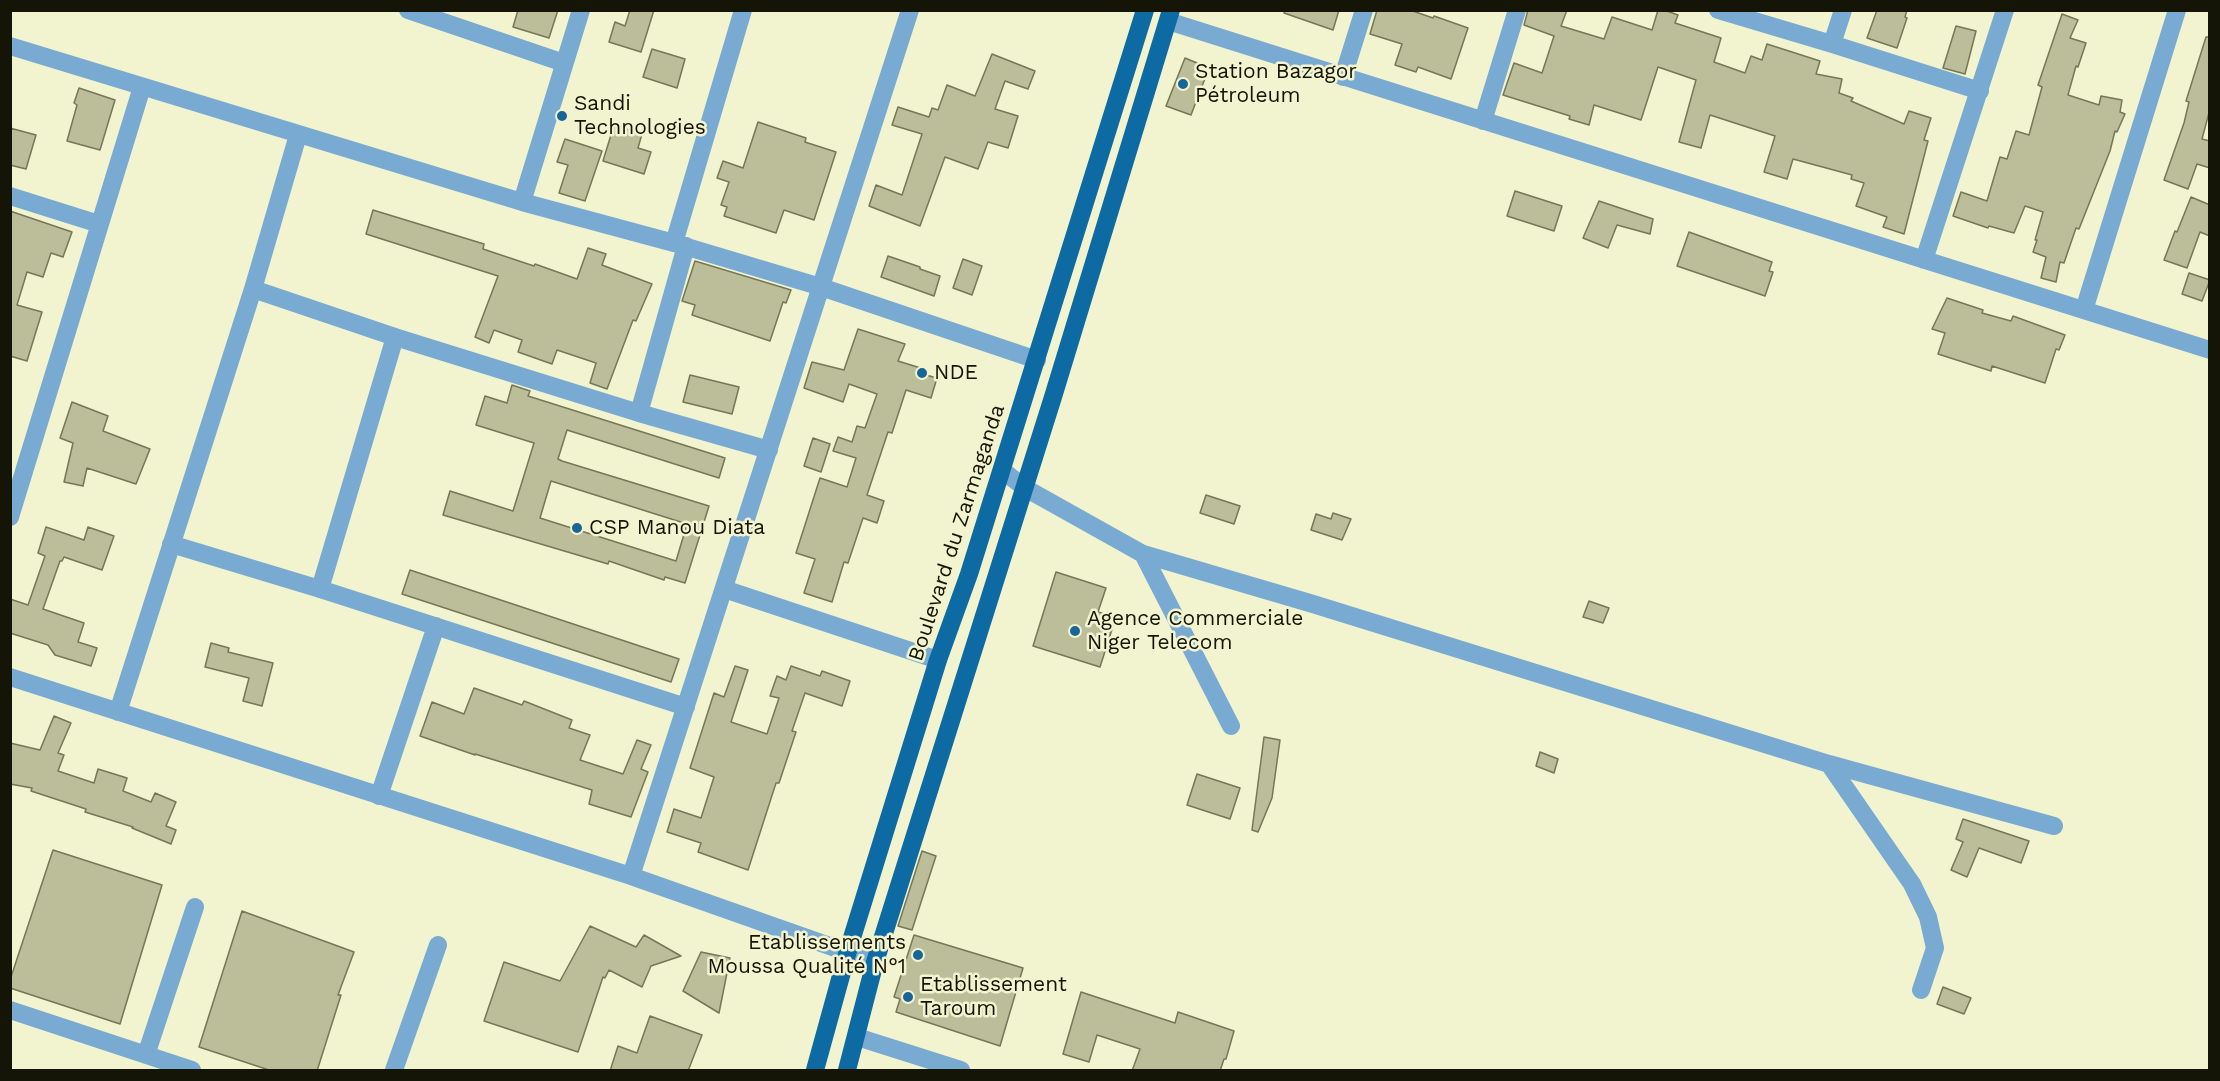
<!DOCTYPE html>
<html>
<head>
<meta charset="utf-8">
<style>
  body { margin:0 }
  #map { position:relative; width:2220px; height:1081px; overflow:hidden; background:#f2f4cf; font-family:"Work Sans",sans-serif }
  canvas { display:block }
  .frame { position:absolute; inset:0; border:12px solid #141407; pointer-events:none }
</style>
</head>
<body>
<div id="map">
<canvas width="2220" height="1081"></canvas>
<div class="frame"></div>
</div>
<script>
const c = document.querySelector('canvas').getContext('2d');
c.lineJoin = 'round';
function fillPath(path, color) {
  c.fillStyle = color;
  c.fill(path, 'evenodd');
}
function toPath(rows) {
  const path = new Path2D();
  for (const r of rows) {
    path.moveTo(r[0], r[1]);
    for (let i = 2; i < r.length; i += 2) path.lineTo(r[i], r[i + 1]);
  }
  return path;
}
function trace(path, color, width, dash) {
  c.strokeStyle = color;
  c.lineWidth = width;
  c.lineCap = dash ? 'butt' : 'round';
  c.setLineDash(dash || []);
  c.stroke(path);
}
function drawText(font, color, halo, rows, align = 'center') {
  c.font = font + ' "Work Sans",sans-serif';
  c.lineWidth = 5;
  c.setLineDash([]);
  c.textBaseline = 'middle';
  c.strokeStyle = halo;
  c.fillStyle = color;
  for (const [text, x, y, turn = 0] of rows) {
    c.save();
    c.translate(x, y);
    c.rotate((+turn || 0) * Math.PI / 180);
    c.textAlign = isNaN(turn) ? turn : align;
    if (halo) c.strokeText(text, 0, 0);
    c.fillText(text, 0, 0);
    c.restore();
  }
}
const building = toPath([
  [518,10,558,10,549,38,513,27,518,10],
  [630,10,654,10,641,52,609,42,615,22,625,26,630,10],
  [1285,10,1339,10,1333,30,1284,13,1285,10],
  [1377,10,1410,10,1433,18,1434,16,1468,28,1451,79,1418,67,1416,72,1395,65,1402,44,1370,34,1377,10],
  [1528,10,1567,10,1561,26,1604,39,1612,17,1652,30,1658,10,1664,10,1678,15,1675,23,1721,38,1714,62,1745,73,1751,56,1762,60,1767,44,1820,61,1816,74,1842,79,1839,93,1853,98,1851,101,1904,124,1909,111,1931,118,1924,140,1928,141,1904,234,1883,227,1887,217,1856,206,1864,183,1851,179,1852,175,1793,159,1787,179,1764,172,1775,136,1710,115,1701,148,1679,142,1696,80,1658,67,1641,120,1594,105,1589,125,1569,119,1570,116,1503,95,1514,63,1542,73,1554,36,1524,25,1528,10],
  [1877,10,1907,10,1905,17,1907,18,1897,48,1867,38,1877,10],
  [2062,14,2078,20,2070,38,2086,43,2078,67,2076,66,2068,95,2099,105,2101,96,2122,100,2120,112,2125,114,2117,132,2115,131,2110,151,2079,229,2076,228,2064,263,2060,262,2056,282,2041,278,2046,257,2033,252,2037,240,2035,240,2043,212,2025,206,2014,233,1989,226,1988,228,1953,216,1961,192,1987,201,2000,157,2007,159,2016,131,2029,135,2042,87,2038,85,2062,14],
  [1956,26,1976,31,1965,74,1943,68,1956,26],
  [2206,37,2210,37,2210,109,2202,139,2210,141,2210,168,2197,164,2188,189,2164,180,2184,123,2189,102,2186,101,2206,37],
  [652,49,685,59,677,88,643,77,652,49],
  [992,54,1035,71,1028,89,1005,81,995,109,1018,116,1008,148,988,142,978,169,945,157,920,226,869,206,876,185,902,195,922,134,892,125,898,107,929,117,932,108,938,110,947,85,975,96,992,54],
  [1185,58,1209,68,1191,115,1166,106,1185,58],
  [79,88,115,100,100,150,67,141,77,105,74,103,79,88],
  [758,122,806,138,805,142,836,152,814,220,784,210,776,233,724,216,727,207,721,205,729,182,717,178,723,161,743,168,758,122],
  [614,125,642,134,638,148,651,152,644,174,603,161,614,125],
  [10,128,36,135,26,169,10,165,10,128],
  [565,139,602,151,585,201,559,193,568,165,557,162,565,139],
  [1515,191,1562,206,1554,231,1507,216,1515,191],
  [2191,197,2210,205,2210,236,2200,232,2187,268,2164,260,2175,231,2177,232,2191,197],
  [1599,201,1653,219,1650,234,1617,225,1608,248,1583,238,1599,201],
  [373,210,484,244,483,249,534,266,535,264,577,279,588,248,606,254,602,265,652,284,636,321,633,320,607,389,590,383,596,363,557,350,552,364,518,352,522,340,494,330,489,343,475,337,498,276,366,234,373,210],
  [10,211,72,232,63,257,51,253,43,277,27,272,17,305,42,312,27,361,10,356,10,211],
  [1689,232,1772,262,1769,271,1773,272,1765,296,1677,266,1689,232],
  [888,256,920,267,920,269,940,276,934,296,881,277,888,256],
  [963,259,982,266,972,295,953,288,963,259],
  [695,261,791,290,786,303,783,302,770,341,692,315,695,305,682,301,695,261],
  [2189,273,2210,280,2202,301,2182,294,2189,273],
  [1947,298,1983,310,1982,313,2011,321,2013,316,2065,335,2059,350,2056,349,2045,383,1992,366,1991,371,1938,354,1945,333,1932,329,1947,298],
  [858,329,905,344,898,361,927,370,926,375,937,378,931,398,906,390,892,433,888,432,867,495,884,501,877,523,863,518,848,563,844,562,832,602,804,593,815,559,796,553,820,478,847,487,856,458,833,451,838,437,852,442,857,426,865,428,877,394,849,384,843,402,804,388,812,362,844,370,858,329],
  [690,375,739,387,732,414,683,402,690,375],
  [512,385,530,391,528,396,725,458,719,478,567,430,558,459,562,461,709,506,685,583,665,577,664,580,609,561,608,564,443,515,450,491,513,511,534,443,476,425,485,396,507,403,512,385],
  [551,481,687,524,676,561,540,518,551,481],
  [72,402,108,416,103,431,150,449,136,484,87,468,83,486,64,482,73,443,60,438,72,402],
  [813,438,830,444,821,472,804,466,813,438],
  [1206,495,1240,506,1234,524,1200,513,1206,495],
  [1333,513,1351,519,1342,540,1311,530,1316,514,1331,519,1333,513],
  [46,527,84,540,88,527,114,536,102,570,64,557,62,561,60,561,43,609,84,623,78,642,97,648,91,666,55,655,48,645,10,633,10,599,28,605,45,556,38,553,46,527],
  [410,570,679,659,671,682,402,594,410,570],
  [1056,572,1106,588,1098,612,1116,617,1100,667,1033,646,1056,572],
  [1589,601,1609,608,1603,623,1583,617,1589,601],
  [211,643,229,648,228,652,273,663,262,706,243,701,249,678,205,667,211,643],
  [735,666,748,670,731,722,767,734,779,698,770,696,777,676,786,680,791,666,820,676,822,671,850,681,842,706,805,693,792,731,796,732,779,783,776,783,748,870,698,852,701,843,667,832,674,809,701,818,714,777,690,768,714,693,724,697,735,666],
  [474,688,522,705,524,701,572,720,569,728,590,735,580,760,623,774,637,740,651,745,641,769,648,772,631,817,589,804,592,790,475,754,475,755,420,736,432,702,464,714,474,688],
  [54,716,71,723,58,753,64,755,58,771,94,783,98,769,127,778,123,791,151,802,155,793,176,802,166,826,176,830,171,844,132,828,133,827,85,812,86,809,31,791,32,788,10,784,10,743,40,750,54,716],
  [1264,737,1280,740,1272,798,1258,832,1252,830,1264,737],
  [1540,752,1558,759,1554,773,1536,766,1540,752],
  [1197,774,1240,788,1230,819,1187,805,1197,774],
  [1963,819,2029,841,2021,863,1979,848,1967,877,1951,870,1963,842,1956,839,1963,819],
  [53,850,162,885,120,1024,10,988,10,980,53,850],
  [922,851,936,856,912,930,898,926,922,851],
  [242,911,354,952,338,995,341,995,317,1071,272,1071,199,1047,242,911],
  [590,926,636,947,644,935,681,956,651,966,642,987,609,970,605,978,603,977,578,1052,484,1021,504,962,560,981,590,926],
  [914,935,1023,968,1000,1046,896,1012,900,999,894,997,914,935],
  [701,952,730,958,719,1013,683,991,701,952],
  [1943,987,1971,998,1964,1014,1937,1004,1943,987],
  [1081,992,1175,1023,1178,1012,1234,1031,1226,1059,1224,1059,1220,1071,1132,1071,1140,1049,1097,1035,1089,1062,1063,1054,1081,992],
  [650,1016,702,1035,688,1071,610,1071,618,1046,637,1053,650,1016]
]);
const minor = toPath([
  [408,10,564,63],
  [1718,10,1832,44,1980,91],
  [1168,21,2210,350],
  [1832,44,1843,10],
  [10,46,522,202,674,243,821,287,1037,360],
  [1343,77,1364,10],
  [1483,121,1517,10],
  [10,196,99,224],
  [522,202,581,10],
  [674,243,743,10],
  [1924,260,2005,10],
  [253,289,395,337,639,413,769,450],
  [2084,310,2177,10],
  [639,413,686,246],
  [1002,470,1025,488,1143,554,1313,604,1829,764,2054,826],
  [10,517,142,87],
  [171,544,320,589,686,707],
  [1143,554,1231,726],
  [320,589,395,337],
  [724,589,938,660],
  [10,677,631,876,875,962],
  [118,712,253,289,298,135],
  [1829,764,1912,884,1928,917,1935,948,1921,990],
  [379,796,436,626],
  [631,876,910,10],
  [10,1010,192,1070],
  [857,1037,961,1070],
  [146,1055,195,907],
  [394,1070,438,945]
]);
const major = toPath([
  [815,1070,847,954,938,660,969,574,1145,10],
  [847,1070,875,962,1053,397,1171,10]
]);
const markers = [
  [1183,84,6,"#196598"],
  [562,116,6,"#196598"],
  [922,373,6,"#196598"],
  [577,528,6,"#196598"],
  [1075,631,6,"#196598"],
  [918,955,6,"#196598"],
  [908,997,6,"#196598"]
];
const poiNames = [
  ["Station Bazagor",1195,72],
  ["Pétroleum",1195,96],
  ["Sandi",574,104],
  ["Technologies",574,128],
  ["NDE",934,373],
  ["CSP Manou Diata",589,528],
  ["Agence Commerciale",1087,619],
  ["Niger Telecom",1087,643],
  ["Etablissements",906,943,"right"],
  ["Moussa Qualité N°1",906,967,"right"],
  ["Etablissement",920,985],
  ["Taroum",920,1009]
];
const streetNames = [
  ["Boulevard du Zarmaganda",957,533,-72]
];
fillPath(building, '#bcbe9a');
trace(building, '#757755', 1.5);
trace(minor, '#78aad2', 18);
trace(major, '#0d6aa3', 18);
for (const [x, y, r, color] of markers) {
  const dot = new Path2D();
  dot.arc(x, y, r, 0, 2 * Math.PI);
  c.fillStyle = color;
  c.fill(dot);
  trace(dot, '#f2f4cf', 2);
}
drawText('21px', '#141407', '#f2f4cf', poiNames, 'left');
drawText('21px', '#141407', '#f2f4cf', streetNames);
</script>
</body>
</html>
